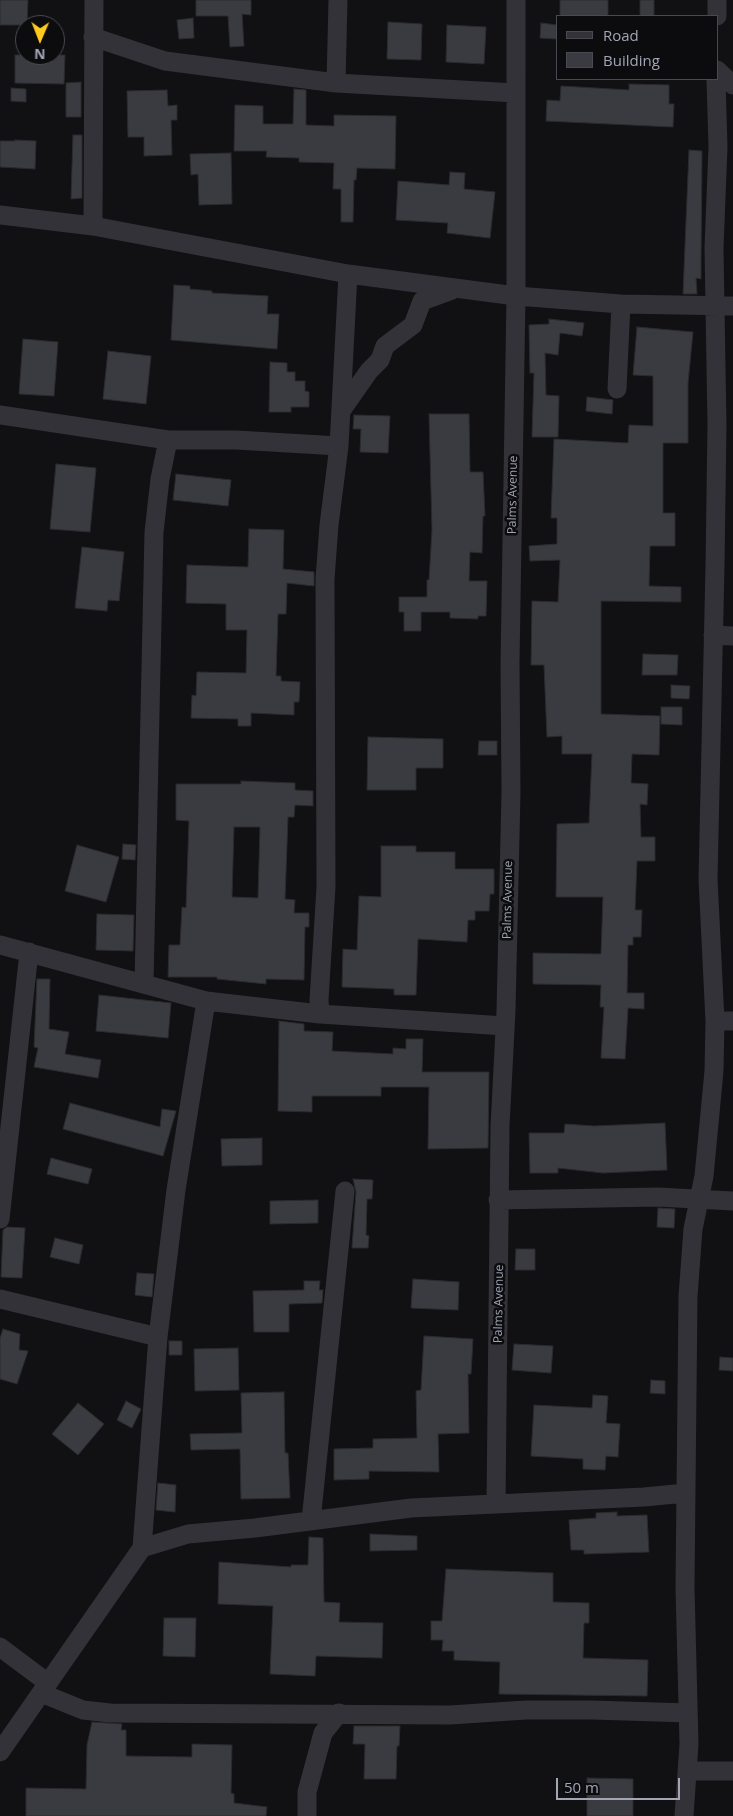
<!DOCTYPE html>
<html>
<head>
<meta charset="utf-8">
<style>
  body { margin:0 }
  #map { position:relative; width:733px; height:1816px; overflow:hidden; background:#111113; font-family:"Open Sans",sans-serif }
  canvas { display:block }
  .legend { position:absolute; left:556px; top:15px; width:162px; height:65px; box-sizing:border-box; background:#0c0c0e; border:1px solid #484951; margin:0; padding:6px 9px; list-style:none; font-size:15px; color:#a1a5b5 }
  .legend li { display:flex; align-items:center; gap:10px; height:25px }
  .legend b { width:25px; border:1px solid #484951 }
  .north { position:absolute; left:15px; top:15px; width:50px; height:50px; box-sizing:border-box; background:#0c0c0e; border:1px solid #484951; border-radius:50%; rotate:181deg; font-size:14px; font-weight:700; line-height:20px; text-align:center; color:#a1a5b5 }
  .north::after { content:''; display:block; margin:auto; width:18px; height:22px; background:#ffc91d; clip-path:polygon(50% 0,100% 100%,50% 72%,0 100%) }
  .scale { position:absolute; left:556px; top:1778px; width:124px; height:22px; box-sizing:border-box; border:2px solid #a1a5b5; border-top:0; padding-left:6px; font-size:15px; line-height:18px; white-space:nowrap; color:#a1a5b5; -webkit-text-stroke:4px #0c0c0e; paint-order:stroke }
</style>
</head>
<body>
<div id="map">
<canvas width="733" height="1816"></canvas>
<ul class="legend">
<li><b style="height:6px;background:#323238"></b>Road</li>
<li><b style="height:14px;background:#3a3b41"></b>Building</li>
</ul>
<div class="north">N</div>
<div class="scale">50 m</div>
</div>
<script>
const c = document.querySelector('canvas').getContext('2d');
c.lineJoin = 'round';
function fillPath(path, color) {
  c.fillStyle = color;
  c.fill(path, 'evenodd');
}
function toPath(rows) {
  const path = new Path2D();
  for (const r of rows) {
    path.moveTo(r[0], r[1]);
    for (let i = 2; i < r.length; i += 2) path.lineTo(r[i], r[i + 1]);
  }
  return path;
}
function trace(path, color, width, dash) {
  c.strokeStyle = color;
  c.lineWidth = width;
  c.lineCap = dash ? 'butt' : 'round';
  c.setLineDash(dash || []);
  c.stroke(path);
}
function drawText(font, color, halo, rows, align = 'center') {
  c.font = font + ' "Open Sans",sans-serif';
  c.lineWidth = 5;
  c.setLineDash([]);
  c.textBaseline = 'middle';
  c.strokeStyle = halo;
  c.fillStyle = color;
  for (const [text, x, y, turn = 0] of rows) {
    c.save();
    c.translate(x, y);
    c.rotate((+turn || 0) * Math.PI / 180);
    c.textAlign = isNaN(turn) ? turn : align;
    if (halo) c.strokeText(text, 0, 0);
    c.fillText(text, 0, 0);
    c.restore();
  }
}
const building = toPath([
  [0,0,28,0,27,25,0,25,0,0],
  [196,0,251,0,251,15,242,14,244,46,230,47,228,16,196,16,196,0],
  [560,0,608,0,608,16,560,16,560,0],
  [640,0,654,0,654,16,640,16,640,0],
  [193,18,194,38,179,39,177,20,193,18],
  [388,22,422,24,421,60,387,59,388,22],
  [541,23,557,25,557,39,540,38,541,23],
  [447,25,486,27,484,64,446,62,447,25],
  [15,55,65,55,64,84,15,83,15,55],
  [81,82,81,117,66,117,66,83,81,82],
  [629,84,669,85,669,104,674,104,673,127,546,121,547,100,560,101,561,86,629,90,629,84],
  [11,88,26,89,26,102,11,101,11,88],
  [294,89,306,90,306,125,334,126,334,115,396,116,395,169,357,168,356,180,354,180,353,222,341,222,341,189,333,189,334,163,299,162,299,158,266,157,267,151,234,151,235,105,263,106,263,124,293,124,294,89],
  [167,90,168,106,177,105,177,120,171,120,172,155,144,156,144,137,128,137,127,91,167,90],
  [73,135,82,135,82,198,71,199,73,135],
  [15,140,36,141,35,169,0,167,0,141,15,141,15,140],
  [689,150,702,151,701,259,701,279,696,278,697,294,683,294,689,150],
  [231,153,232,204,199,205,198,174,191,175,190,154,231,153],
  [450,172,465,173,464,189,495,192,490,238,447,233,448,223,396,220,398,181,449,185,450,172],
  [174,285,190,286,190,289,212,291,212,293,268,296,267,314,279,314,277,349,171,340,174,285],
  [549,319,584,323,582,336,560,333,558,355,545,353,546,395,559,396,558,437,532,437,534,373,530,373,529,325,549,324,549,319],
  [637,327,693,332,688,383,688,443,663,443,663,513,675,513,675,546,650,546,649,586,681,587,681,602,601,601,601,714,660,716,659,755,632,754,631,783,648,784,647,805,640,804,641,837,655,837,655,861,637,861,635,910,642,910,641,937,633,937,633,945,628,945,627,993,644,993,644,1009,628,1008,625,1059,601,1058,604,1007,600,1007,601,985,533,984,533,953,601,954,603,897,556,897,557,824,589,823,592,754,562,754,562,736,547,737,544,665,531,665,532,601,558,602,560,560,530,561,529,546,557,544,557,518,551,518,554,439,628,443,629,425,653,426,653,376,633,375,637,327],
  [23,339,58,342,54,396,19,394,23,339],
  [108,351,151,356,146,404,103,399,108,351],
  [270,362,287,363,287,372,295,372,295,381,305,381,305,391,309,392,309,407,291,407,291,412,269,412,270,362],
  [587,397,613,400,612,414,586,411,587,397],
  [429,414,469,414,470,472,483,472,485,516,483,516,482,553,470,552,469,581,487,581,486,616,478,616,478,619,450,618,450,612,421,612,421,631,404,631,404,612,399,612,399,597,427,597,427,580,429,580,432,530,429,414],
  [354,415,390,416,388,453,360,452,361,429,353,429,354,415],
  [56,464,96,468,90,532,50,529,56,464],
  [176,474,231,480,228,506,173,500,176,474],
  [249,529,284,530,283,569,314,572,314,586,287,583,286,614,278,614,276,676,281,676,281,681,300,682,299,702,294,702,294,715,251,713,251,726,238,726,238,719,191,718,192,695,196,696,197,672,246,673,247,630,226,630,226,604,186,603,187,565,248,567,249,529],
  [82,547,124,552,119,601,108,600,107,611,75,608,82,547],
  [643,654,678,655,677,675,642,675,643,654],
  [671,685,690,686,689,699,671,698,671,685],
  [661,707,682,707,682,725,661,724,661,707],
  [368,737,443,739,443,768,416,768,416,790,367,790,368,737],
  [479,741,497,741,497,755,478,755,479,741],
  [241,781,295,783,295,790,313,791,313,806,295,805,294,817,288,817,285,899,295,900,294,913,309,913,309,927,305,927,304,980,266,979,266,984,217,979,217,977,168,977,169,945,180,945,182,907,186,908,189,821,176,820,176,784,241,784,241,781],
  [234,827,260,827,258,898,232,897,234,827],
  [123,844,136,845,135,860,122,859,123,844],
  [77,845,119,857,106,902,65,891,77,845],
  [381,846,416,846,416,852,455,852,455,869,494,869,494,894,490,894,489,911,475,911,475,920,468,920,467,942,418,939,416,995,394,995,394,989,342,987,343,949,357,950,359,896,381,897,381,846],
  [97,914,134,915,133,951,96,950,97,914],
  [37,979,50,979,49,1029,69,1032,65,1054,101,1060,98,1078,34,1067,38,1048,34,1047,37,979],
  [99,995,171,1003,168,1038,96,1031,99,995],
  [279,1021,304,1024,304,1031,333,1032,332,1051,393,1054,393,1048,406,1049,406,1039,423,1039,422,1072,489,1072,488,1148,428,1149,429,1087,381,1087,381,1096,312,1096,312,1112,278,1111,279,1021],
  [70,1103,160,1127,162,1109,176,1111,163,1156,63,1129,70,1103],
  [665,1123,667,1170,603,1173,558,1168,558,1173,530,1173,529,1133,564,1133,565,1124,594,1126,665,1123],
  [262,1138,262,1165,222,1166,221,1139,262,1138],
  [51,1158,92,1169,88,1184,47,1174,51,1158],
  [353,1179,373,1180,372,1199,367,1199,366,1235,369,1236,368,1248,352,1248,356,1192,353,1179],
  [318,1200,318,1223,270,1224,270,1201,318,1200],
  [658,1208,675,1209,674,1228,657,1227,658,1208],
  [7,1227,25,1228,22,1278,1,1277,3,1230,7,1227],
  [55,1238,83,1245,79,1264,50,1257,55,1238],
  [516,1249,535,1249,535,1270,515,1270,516,1249],
  [137,1273,154,1274,152,1297,135,1295,137,1273],
  [413,1279,459,1282,458,1310,411,1308,413,1279],
  [304,1281,320,1281,319,1290,323,1290,322,1303,289,1304,289,1332,254,1332,253,1291,304,1290,304,1281],
  [3,1329,20,1334,19,1350,28,1351,17,1384,0,1379,0,1338,3,1329],
  [424,1336,473,1339,471,1374,468,1374,469,1433,438,1434,439,1472,369,1471,369,1479,334,1480,334,1449,373,1448,373,1439,417,1438,416,1391,421,1390,424,1336],
  [169,1341,182,1341,182,1355,169,1355,169,1341],
  [514,1344,553,1346,551,1373,512,1370,514,1344],
  [238,1348,239,1390,195,1391,194,1349,238,1348],
  [720,1357,733,1358,733,1371,719,1370,720,1357],
  [651,1380,665,1381,665,1394,650,1393,651,1380],
  [284,1392,285,1453,288,1453,290,1498,241,1499,240,1449,191,1450,190,1434,242,1433,241,1393,284,1392],
  [593,1395,608,1396,606,1423,620,1424,618,1457,606,1456,605,1470,583,1469,583,1459,531,1456,534,1405,592,1408,593,1395],
  [126,1401,141,1409,132,1428,117,1420,126,1401],
  [78,1403,104,1424,78,1455,52,1434,78,1403],
  [158,1483,176,1485,175,1512,156,1510,158,1483],
  [617,1512,617,1516,647,1515,649,1552,584,1554,584,1550,571,1550,569,1520,596,1518,596,1513,617,1512],
  [370,1534,417,1536,417,1550,370,1551,370,1534],
  [309,1537,323,1538,324,1602,340,1603,339,1622,383,1623,382,1658,316,1656,315,1676,270,1674,273,1606,218,1604,219,1562,291,1567,291,1565,308,1565,309,1537],
  [446,1569,553,1573,553,1602,589,1603,589,1623,584,1623,583,1658,648,1660,647,1696,499,1694,500,1662,454,1660,454,1651,442,1651,443,1640,431,1640,431,1621,442,1621,446,1569],
  [164,1618,196,1618,195,1657,163,1656,164,1618],
  [92,1722,122,1724,121,1730,126,1730,126,1756,192,1757,192,1744,232,1745,231,1793,234,1794,234,1803,267,1807,266,1816,26,1816,26,1788,86,1789,87,1745,92,1722],
  [354,1726,400,1726,399,1746,397,1746,396,1779,364,1779,365,1744,353,1744,354,1726],
  [587,1778,633,1779,633,1816,587,1816,587,1778]
]);
const minor = toPath([
  [717,16,717,0],
  [93,37,165,61,336,83,516,93],
  [717,70,733,85],
  [336,83,338,0],
  [0,215,93,226,348,274,516,296,621,304,733,306],
  [93,226,94,0],
  [617,389,621,304],
  [341,411,369,371,380,360,385,346,413,325,422,301,452,290],
  [0,415,168,440,236,440,339,446],
  [713,635,733,636],
  [0,945,206,1001,320,1014,505,1026],
  [144,983,154,532,160,479,168,440],
  [320,1014,319,1000,326,887,325,579,329,525,339,446,348,274],
  [715,1021,733,1021],
  [498,1200,658,1197,733,1201],
  [0,1219,29,952],
  [0,1299,158,1337],
  [496,1503,500,1126,506,1011,511,792,510,663,516,296,516,0],
  [311,1521,345,1191],
  [142,1548,158,1337,176,1190,206,1001],
  [0,1647,48,1683],
  [41,1693,83,1710,110,1713,450,1715,526,1710,593,1710,688,1713],
  [0,1752,142,1548,188,1534,255,1528,411,1508,644,1497,686,1493],
  [687,1771,733,1771],
  [307,1816,307,1792,323,1733,339,1713],
  [684,1816,689,1744,685,1587,688,1296,693,1229,704,1176,714,1071,715,1021,708,879,715,566,717,425,714,248,718,147,716,79]
]);
const streetNames = [
  ["Palms Avenue",513,495,-89],
  ["Palms Avenue",508,900,-89],
  ["Palms Avenue",499,1304,-89]
];
fillPath(building, '#3a3b41');
trace(building, '#2b2b2f', 1);
trace(minor, '#323238', 19);
drawText('12px', '#a1a5b5', '#0c0c0e', streetNames);
</script>
</body>
</html>
